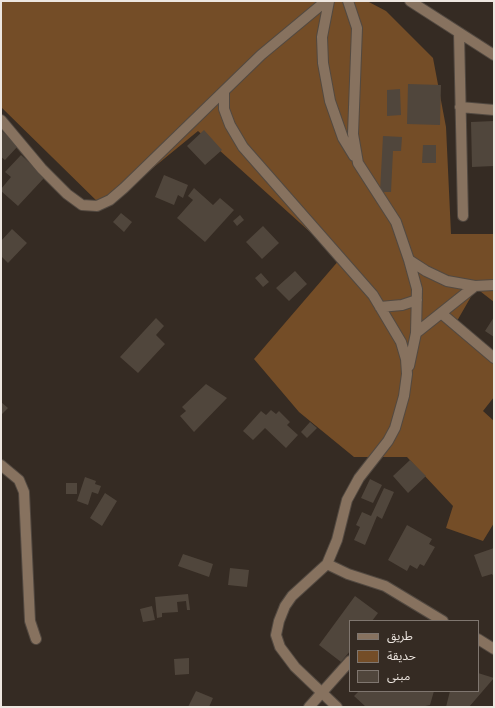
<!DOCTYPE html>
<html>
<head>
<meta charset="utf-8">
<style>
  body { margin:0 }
  #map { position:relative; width:495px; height:708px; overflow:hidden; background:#352b23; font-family:"Roboto Serif","Noto Sans Arabic",serif }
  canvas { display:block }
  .frame { position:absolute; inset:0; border:2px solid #ede6e0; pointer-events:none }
  .legend { position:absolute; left:349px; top:620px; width:130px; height:72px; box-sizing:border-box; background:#352b23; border:1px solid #7f766f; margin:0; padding:5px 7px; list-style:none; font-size:12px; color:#ede6e0 }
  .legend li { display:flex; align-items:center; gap:8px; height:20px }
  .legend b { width:20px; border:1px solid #7f766f }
</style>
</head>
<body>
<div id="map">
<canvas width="495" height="708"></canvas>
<div class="frame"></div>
<ul class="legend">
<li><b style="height:5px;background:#87725f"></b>طريق</li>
<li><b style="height:11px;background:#744d27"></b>حديقة</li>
<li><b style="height:11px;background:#50463c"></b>مبنى</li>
</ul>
</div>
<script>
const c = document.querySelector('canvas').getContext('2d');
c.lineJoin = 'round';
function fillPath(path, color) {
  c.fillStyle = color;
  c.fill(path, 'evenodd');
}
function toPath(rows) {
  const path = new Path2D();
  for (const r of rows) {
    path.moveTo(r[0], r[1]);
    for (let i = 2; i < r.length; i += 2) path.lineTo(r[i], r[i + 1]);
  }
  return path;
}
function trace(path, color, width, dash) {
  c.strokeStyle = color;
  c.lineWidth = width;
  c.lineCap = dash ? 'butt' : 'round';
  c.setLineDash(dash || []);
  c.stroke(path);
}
const green = toPath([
  [1,1,367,1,386,11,433,58,446,127,451,234,494,234,494,302,476,288,457,321,494,354,494,397,483,411,494,421,494,523,483,541,446,528,453,506,407,457,354,457,299,412,254,359,340,259,198,131,104,208,1,107]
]);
const building = toPath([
  [408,84,441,85,440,125,407,124],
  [400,89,401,115,387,116,387,90],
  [494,121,494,166,472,167,471,122],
  [1,130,18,146,5,160,1,157],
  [204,130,222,150,205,165,187,146],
  [383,136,402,137,401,151,393,151,391,192,380,192],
  [423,145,436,145,436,163,422,163],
  [21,155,45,177,18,206,1,191,1,189,11,177,5,172],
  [164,175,188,185,183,198,178,195,174,205,155,197],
  [194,188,213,205,220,198,234,210,205,242,177,218,193,200,188,196],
  [121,213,132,222,124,232,113,222],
  [240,215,244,220,237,226,233,221],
  [263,226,279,243,262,259,246,242],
  [12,229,27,243,8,263,1,256,1,241],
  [295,271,307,284,289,301,276,288],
  [261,273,269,282,263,287,255,278],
  [494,317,494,337,485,331],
  [156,318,164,326,156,335,165,344,138,373,120,357],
  [206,384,227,398,194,432,180,416,186,411,182,407],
  [1,402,8,408,2,414,1,413],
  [271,410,276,414,279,411,290,422,287,425,298,435,286,448,265,428,253,440,243,431,261,411,266,415],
  [310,422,317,428,307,438,301,432],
  [410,460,426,476,408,493,393,476],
  [85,477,96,481,95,484,101,486,98,494,92,492,88,505,77,501],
  [370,479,382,485,373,503,361,498],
  [66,483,77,483,77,494,66,494],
  [384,488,394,492,382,519,377,516,365,545,354,540,360,527,356,525,362,512,371,516],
  [105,493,117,501,102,526,90,518],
  [407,525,432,539,429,544,435,547,424,566,420,564,417,569,410,565,407,571,388,560],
  [494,548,494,577,492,574,482,577,474,555],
  [183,554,213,564,209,577,178,566],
  [230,568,249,570,247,587,228,585],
  [188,594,190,610,187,610,186,601,177,602,178,612,162,613,162,617,157,618,155,597],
  [355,596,378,613,372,621,350,621,350,651,341,662,319,645],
  [152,606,155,620,143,622,140,609],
  [189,658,189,674,175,675,174,659],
  [478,673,494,678,469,707,446,707,450,691,478,691],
  [196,691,213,698,209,707,188,707],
  [359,691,434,691,430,705,421,707,366,707,354,696]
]);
const minor = toPath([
  [329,1,322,37,323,63,330,101,343,138,354,156],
  [348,1,357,28,353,134,358,163,396,222,409,260,417,289,416,333,409,366],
  [410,1,494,55],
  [459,33,463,216],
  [224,91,224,109,230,125,243,147,373,295,401,342,406,359,407,374,404,396,395,428,388,441,359,478,347,500,337,540,327,564,292,596,285,606,279,621,276,635,280,647,295,667,337,707],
  [460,107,494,110],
  [1,120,42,169,67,194,82,205,97,206,110,200,124,188,261,55,326,1],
  [409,260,426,271,447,281,475,286],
  [380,307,402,305,417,300],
  [441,313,494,358],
  [416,333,475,286,494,285],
  [1,465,19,480,24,492,30,621,36,639],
  [327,564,348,574,385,586,443,621],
  [478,639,494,649],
  [309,707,350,661]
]);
fillPath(green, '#744d27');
fillPath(building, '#50463c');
trace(minor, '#524941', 12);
trace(minor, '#87725f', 10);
</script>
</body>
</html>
